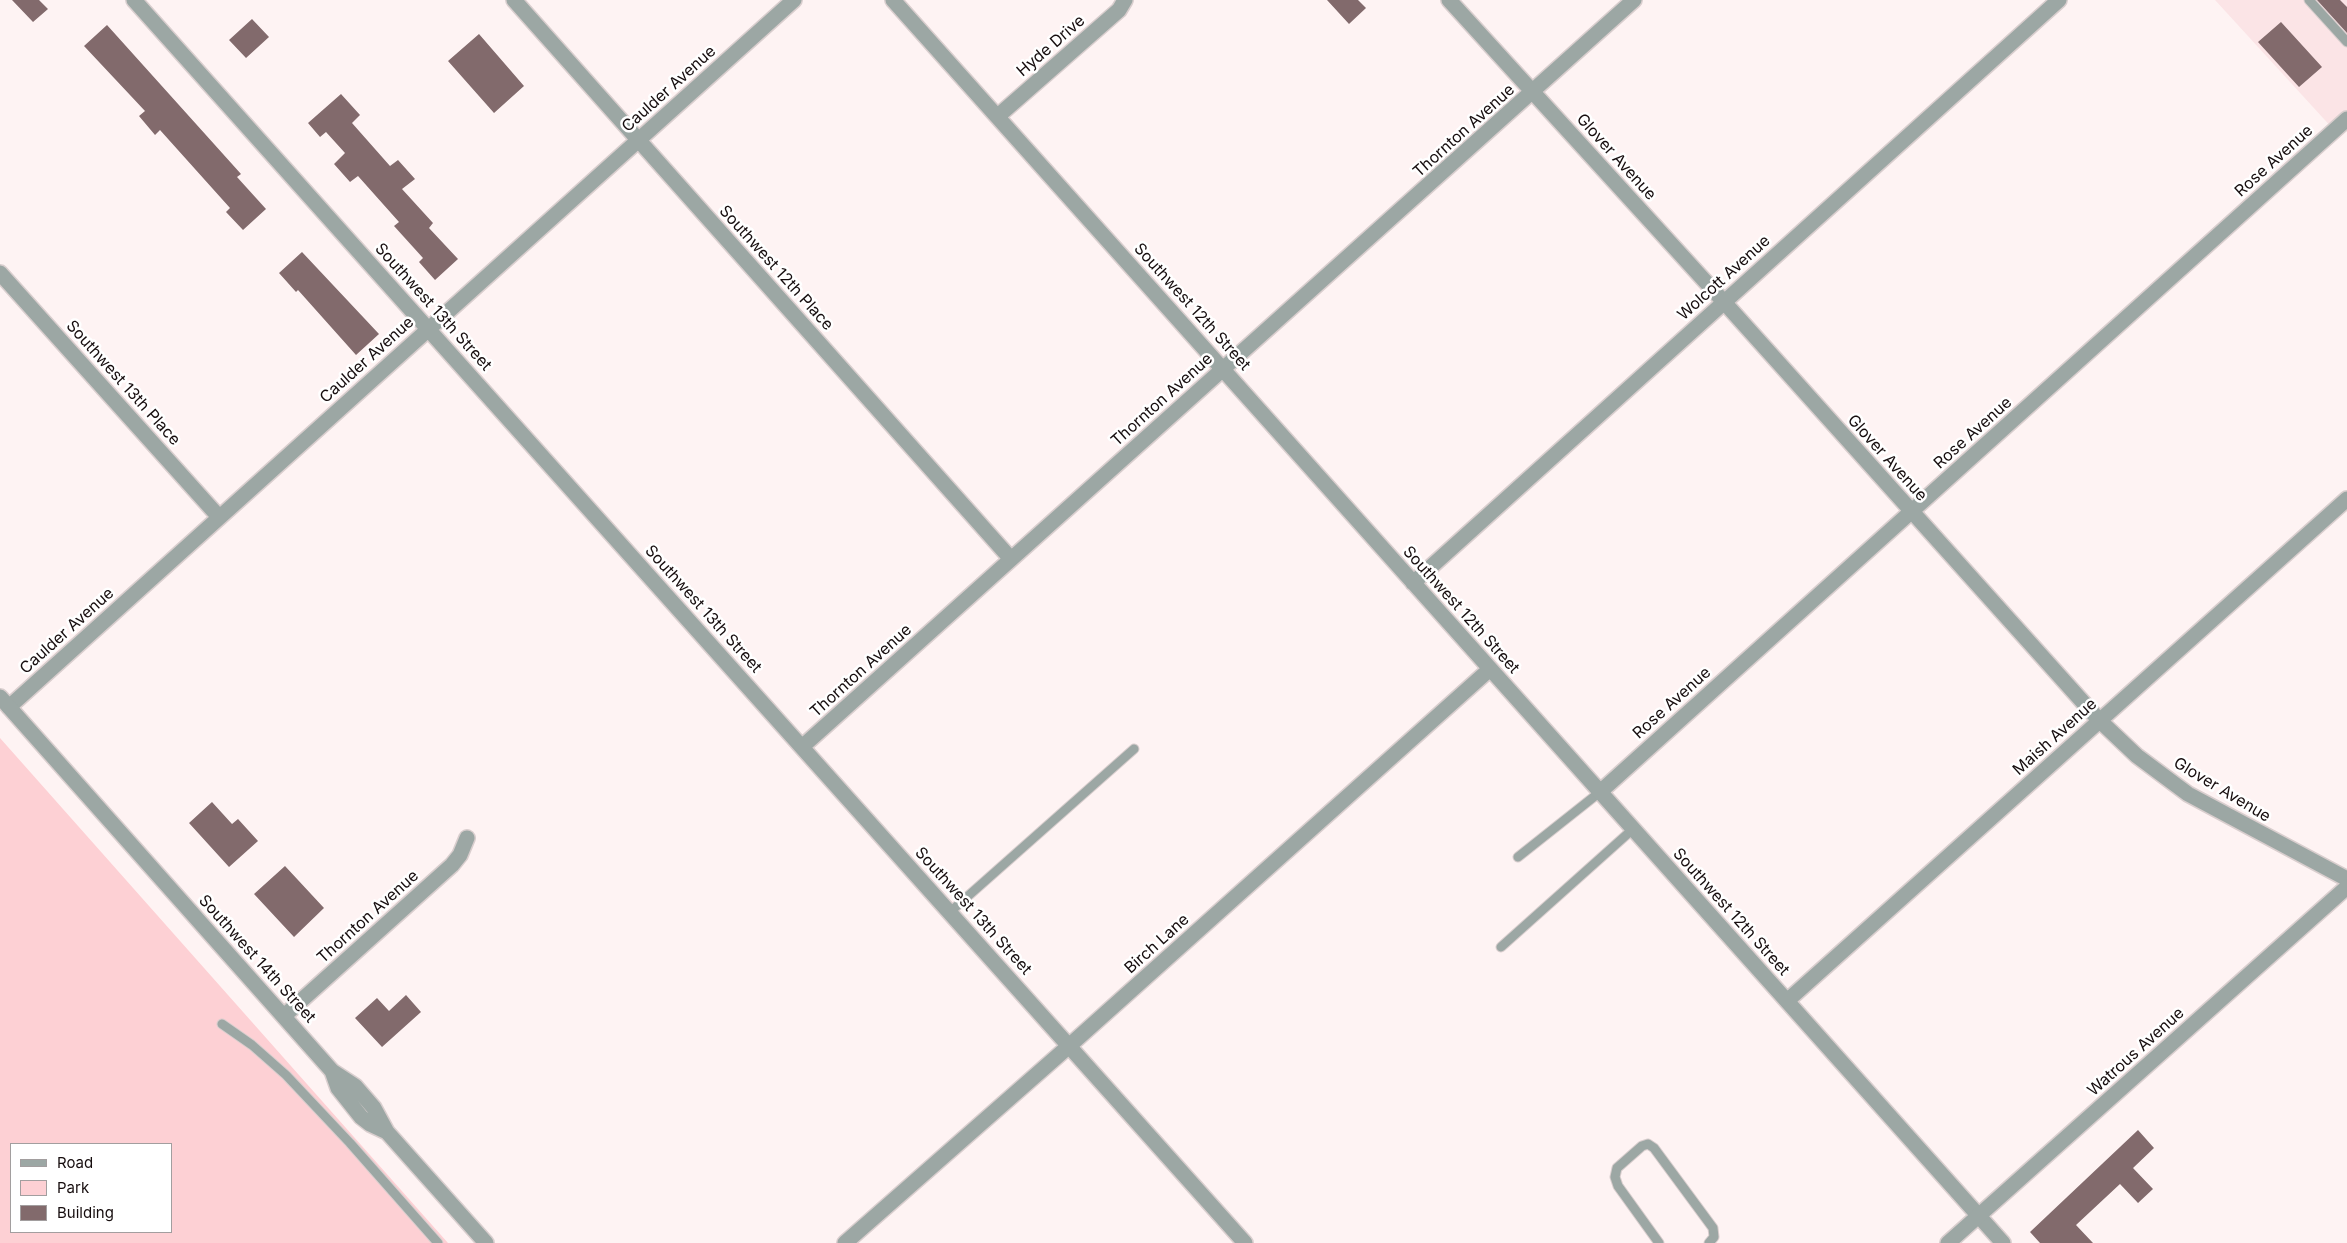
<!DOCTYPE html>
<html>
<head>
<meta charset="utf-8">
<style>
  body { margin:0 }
  #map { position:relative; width:2347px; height:1243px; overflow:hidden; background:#fef3f3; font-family:Inter,sans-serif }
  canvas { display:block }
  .legend { position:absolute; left:10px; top:1143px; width:162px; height:90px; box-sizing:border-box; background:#fff; border:1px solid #a29e9f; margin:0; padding:6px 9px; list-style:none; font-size:15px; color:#160d0e }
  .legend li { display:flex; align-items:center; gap:10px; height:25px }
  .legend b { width:25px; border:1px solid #a29e9f }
</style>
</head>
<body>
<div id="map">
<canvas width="2347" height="1243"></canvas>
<ul class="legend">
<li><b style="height:6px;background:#9ca7a4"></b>Road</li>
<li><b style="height:14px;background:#fdd0d4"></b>Park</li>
<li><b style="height:14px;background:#826a6c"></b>Building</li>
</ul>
</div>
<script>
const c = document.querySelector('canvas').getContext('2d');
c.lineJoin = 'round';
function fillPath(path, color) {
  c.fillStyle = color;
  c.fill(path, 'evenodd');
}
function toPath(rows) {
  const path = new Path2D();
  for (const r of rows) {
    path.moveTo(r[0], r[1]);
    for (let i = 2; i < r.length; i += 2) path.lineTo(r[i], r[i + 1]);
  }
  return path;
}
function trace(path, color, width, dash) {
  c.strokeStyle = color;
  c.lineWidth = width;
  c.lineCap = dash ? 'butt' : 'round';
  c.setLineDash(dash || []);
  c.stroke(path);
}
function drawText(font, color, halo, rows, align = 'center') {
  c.font = font + ' Inter,sans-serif';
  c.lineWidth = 5;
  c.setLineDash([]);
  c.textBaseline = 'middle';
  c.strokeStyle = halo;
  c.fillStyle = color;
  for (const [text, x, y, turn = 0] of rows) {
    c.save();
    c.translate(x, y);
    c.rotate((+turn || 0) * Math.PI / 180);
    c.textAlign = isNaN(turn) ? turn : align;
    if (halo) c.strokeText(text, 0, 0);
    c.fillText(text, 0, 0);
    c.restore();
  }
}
const built = toPath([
  [2215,0,2347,0,2347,119,2334,130]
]);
const green = toPath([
  [0,738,448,1243,0,1243],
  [11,1144,171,1144,171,1232,11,1232]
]);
const building = toPath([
  [12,0,39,0,48,9,33,22],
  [1327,0,1358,0,1366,8,1349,24],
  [2317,0,2340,0,2347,7,2347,33],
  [252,19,269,37,246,58,229,40],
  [2281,22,2322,67,2299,87,2258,42],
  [107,25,241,174,237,177,266,209,243,230,226,212,230,208,160,130,155,135,139,116,145,111,84,46],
  [479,34,524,86,494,113,448,61],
  [341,94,360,115,352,123,390,166,398,160,415,179,402,189,433,223,429,228,458,259,435,280,419,262,423,258,394,226,399,222,358,176,350,182,334,164,345,153,326,132,320,137,308,123],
  [302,252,379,334,356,355,298,290,296,292,279,273],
  [212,802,232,824,238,819,258,841,229,867,189,823],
  [285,866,324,908,294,937,254,894],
  [406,995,421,1012,382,1047,355,1018,377,998,389,1011],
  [2138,1130,2154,1148,2133,1168,2153,1189,2138,1203,2120,1184,2076,1225,2093,1243,2040,1243,2030,1232]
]);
const service = toPath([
  [2309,0,2347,42],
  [1518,857,1600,792],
  [950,912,1134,749],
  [1501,947,1633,829],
  [222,1024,252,1045,286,1075,350,1143,438,1243],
  [1659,1243,1618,1186,1615,1177,1617,1168,1642,1146,1648,1144,1654,1148,1713,1228,1714,1237,1709,1243]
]);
const minor = toPath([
  [134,0,1245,1243],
  [514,0,1011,559],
  [893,0,2003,1243],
  [1449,0,1724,302,2099,720,2137,756,2188,794,2347,879],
  [998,116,1119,10,1125,0],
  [0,273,219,517],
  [1413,583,2059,0],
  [9,707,794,0],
  [803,746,1634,0],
  [1600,792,2347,119],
  [1787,1001,2347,499],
  [284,1016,452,865,460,855,467,838],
  [845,1243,1069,1046,1490,669]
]);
const tertiary = toPath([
  [0,697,332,1071,355,1086,374,1108,387,1132,486,1243],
  [332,1071,338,1088,361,1117,370,1124,387,1132],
  [1948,1243,2347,887]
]);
const streetNames = [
  ["Hyde Drive",1051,46,-41],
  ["Caulder Avenue",669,89,-42],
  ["Thornton Avenue",1464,131,-42],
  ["Glover Avenue",1616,157,48],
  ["Rose Avenue",2274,161,-42],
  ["Southwest 12th Place",776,268,48],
  ["Wolcott Avenue",1724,278,-42],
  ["Southwest 13th Street",433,307,48],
  ["Southwest 12th Street",1192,307,48],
  ["Caulder Avenue",367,360,-42],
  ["Southwest 13th Place",123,383,48],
  ["Thornton Avenue",1162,400,-42],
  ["Rose Avenue",1973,433,-42],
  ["Glover Avenue",1887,458,48],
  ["Southwest 13th Street",703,609,48],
  ["Southwest 12th Street",1461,610,48],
  ["Caulder Avenue",67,631,-42],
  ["Thornton Avenue",861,671,-42],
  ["Rose Avenue",1672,703,-42],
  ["Maish Avenue",2055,737,-42],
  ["Glover Avenue",2222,790,31],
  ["Southwest 13th Street",973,911,48],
  ["Southwest 12th Street",1731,912,48],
  ["Thornton Avenue",368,917,-42],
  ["Birch Lane",1157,944,-42],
  ["Southwest 14th Street",257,959,48],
  ["Watrous Avenue",2136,1052,-42]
];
fillPath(built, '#fbe4e6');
fillPath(green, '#fdd0d4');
fillPath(building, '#826a6c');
trace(service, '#d9cece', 11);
trace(minor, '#d9cece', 18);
trace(tertiary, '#d9cece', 18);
trace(service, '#9ca7a4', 9);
trace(minor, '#9ca7a4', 15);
trace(tertiary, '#9ca7a4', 15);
drawText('16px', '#160d0e', '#fff', streetNames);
</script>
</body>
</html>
